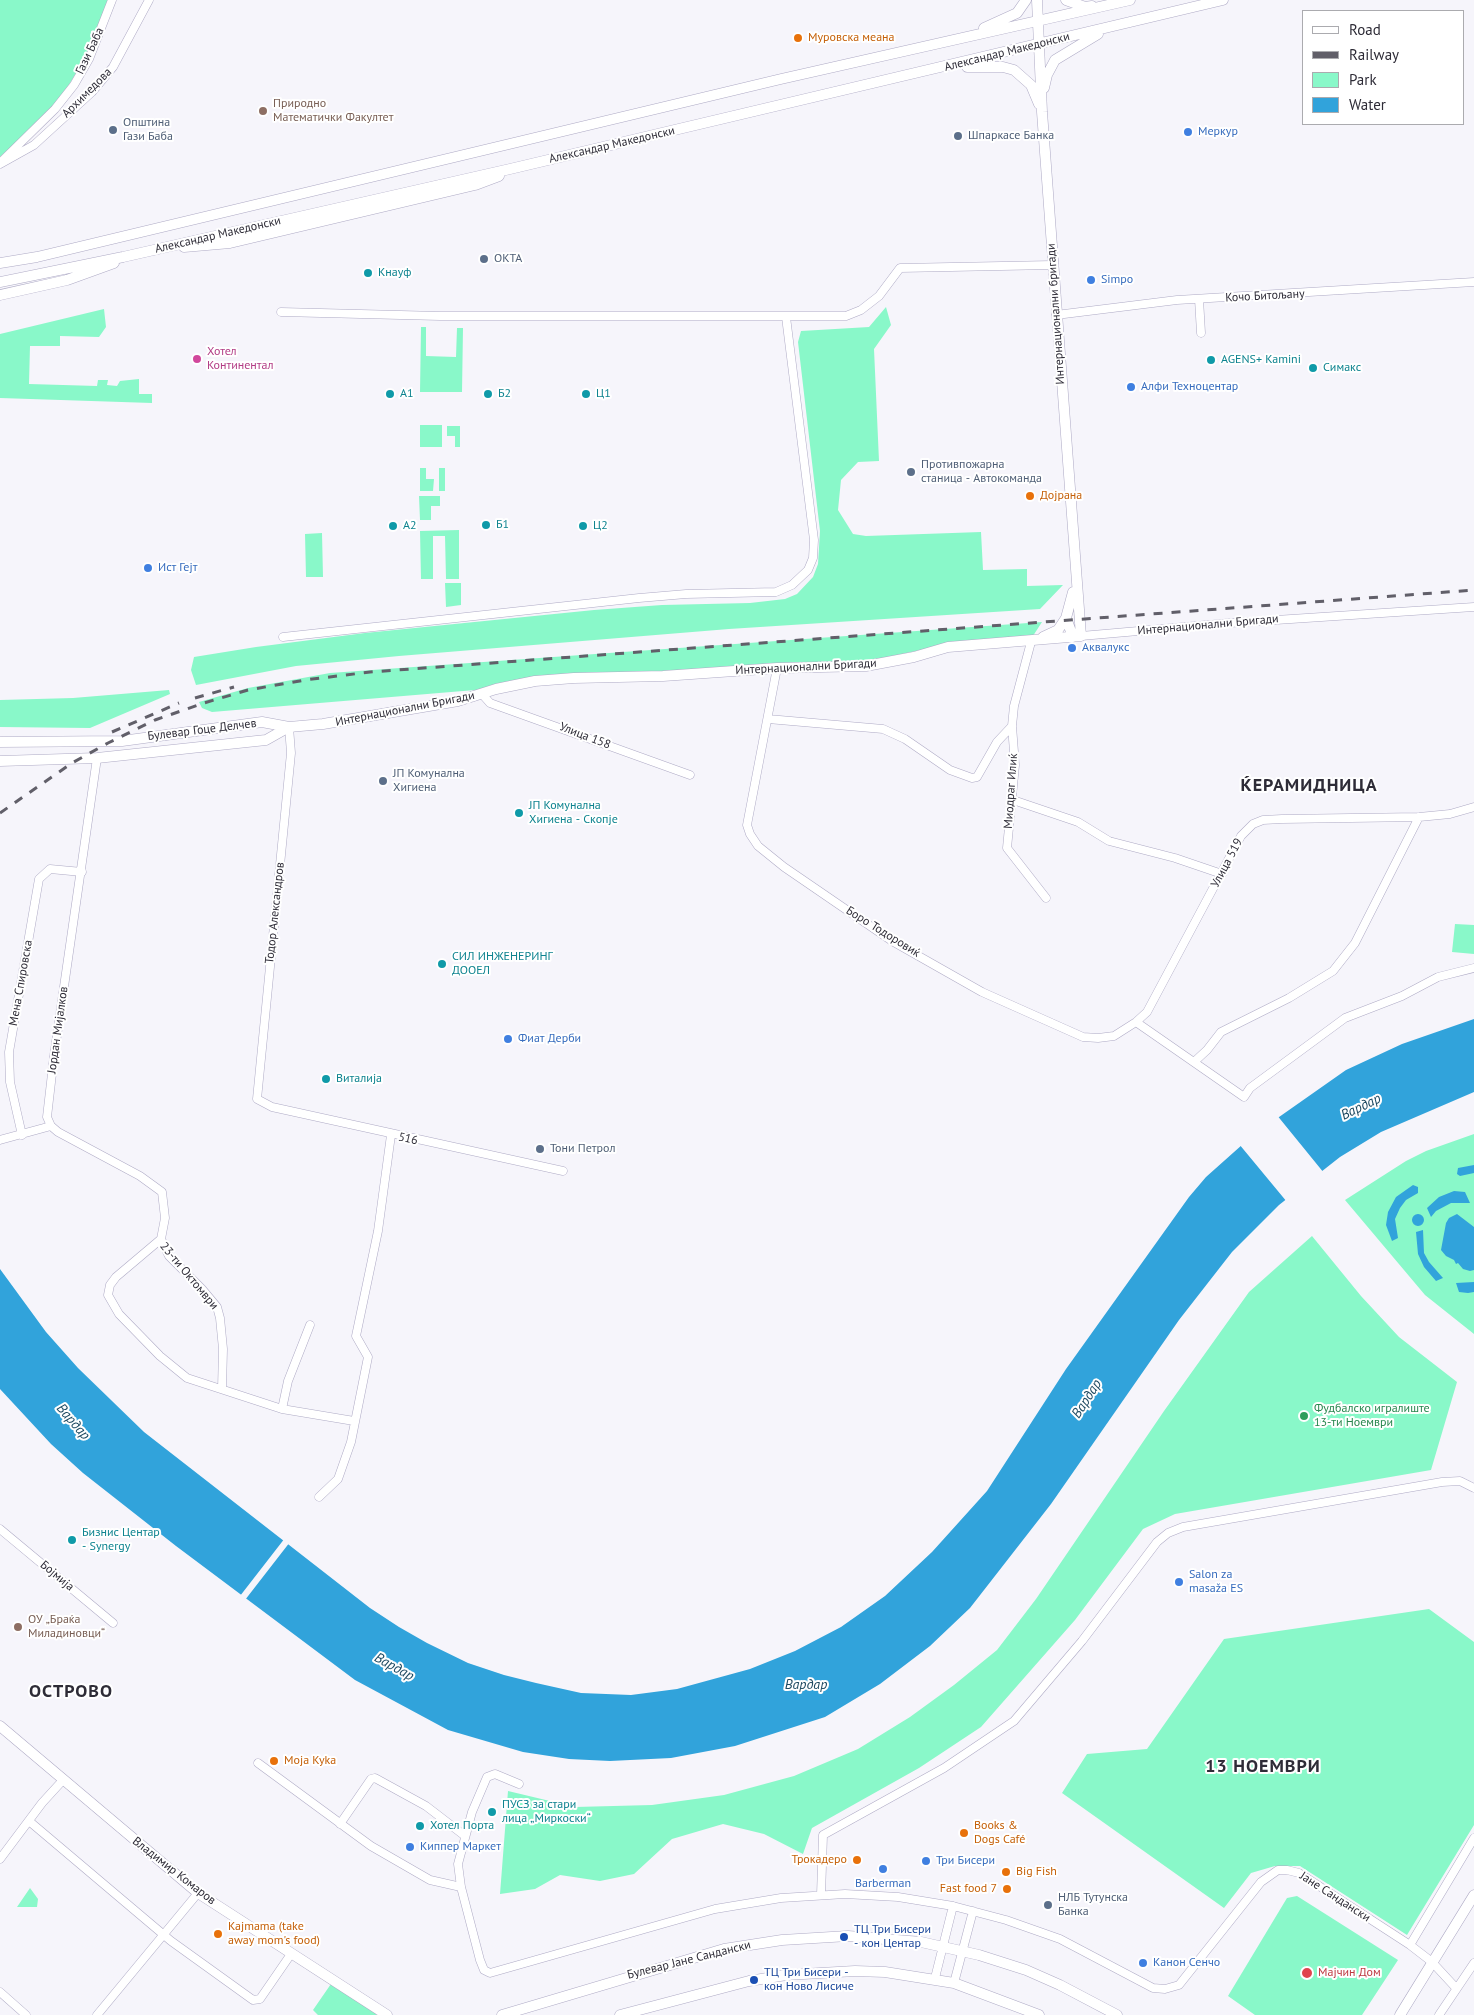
<!DOCTYPE html>
<html>
<head>
<meta charset="utf-8">
<style>
  body { margin:0 }
  #map { position:relative; width:1474px; height:2015px; overflow:hidden; background:#f6f5fb; font-family:"PT Sans",sans-serif }
  canvas { display:block }
  .legend { position:absolute; left:1302px; top:10px; width:162px; height:115px; box-sizing:border-box; background:#fff; border:1px solid #ababaf; margin:0; padding:6px 9px; list-style:none; font-size:15px; color:#2e2c37 }
  .legend li { display:flex; align-items:center; gap:10px; height:25px }
  .legend b { width:25px; border:1px solid #ababaf }
</style>
</head>
<body>
<div id="map">
<canvas width="1474" height="2015"></canvas>
<ul class="legend">
<li><b style="height:6px;background:#fff"></b>Road</li>
<li><b style="height:6px;background:#615f69"></b>Railway</li>
<li><b style="height:14px;background:#89f8c9"></b>Park</li>
<li><b style="height:14px;background:#31a3db"></b>Water</li>
</ul>
</div>
<script>
const c = document.querySelector('canvas').getContext('2d');
c.lineJoin = 'round';
function fillPath(path, color) {
  c.fillStyle = color;
  c.fill(path, 'evenodd');
}
function toPath(rows) {
  const path = new Path2D();
  for (const r of rows) {
    if (r.length === 3) {
      path.moveTo(r[0] + r[2], r[1]);
      path.arc(r[0], r[1], r[2], 0, 2 * Math.PI);
      continue;
    }
    path.moveTo(r[0], r[1]);
    for (let i = 2; i < r.length; i += 2) path.lineTo(r[i], r[i + 1]);
  }
  return path;
}
function trace(path, color, width, dash) {
  c.strokeStyle = color;
  c.lineWidth = width;
  c.lineCap = dash ? 'butt' : 'round';
  c.setLineDash(dash || []);
  c.stroke(path);
}
function drawText(font, color, halo, rows, align = 'center') {
  c.font = font + ' "PT Sans",sans-serif';
  c.lineWidth = 4;
  c.setLineDash([]);
  c.textBaseline = 'middle';
  c.strokeStyle = halo;
  c.fillStyle = color;
  for (const [text, x, y, turn = 0] of rows) {
    c.save();
    c.translate(x, y);
    c.rotate((+turn || 0) * Math.PI / 180);
    c.textAlign = isNaN(turn) ? turn : align;
    if (halo) c.strokeText(text, 0, 0);
    c.fillText(text, 0, 0);
    c.restore();
  }
}
const green = toPath([
  [0,0,110,0,81,65,64,93,45,116,0,157],
  [886,307,891,325,874,349,879,461,858,462,841,480,838,510,853,534,866,536,981,532,983,570,1027,569,1027,586,1063,585,1040,609,729,629,399,656,296,666,196,685,191,670,194,657,256,647,365,633,594,610,662,605,750,603,785,599,797,594,813,577,818,564,820,531,798,342,801,331,869,327],
  [104,309,106,327,99,337,60,336,60,346,30,346,29,384,97,386,98,380,108,380,107,385,117,386,120,381,139,379,139,394,152,394,152,403,0,398,0,334],
  [421,327,426,327,426,356,456,357,457,328,463,328,462,392,420,392],
  [420,425,442,425,442,447,420,447],
  [447,426,460,426,460,447,455,447,455,436,447,436],
  [420,468,426,468,426,479,434,479,433,491,420,491],
  [445,468,445,491,439,491,439,468],
  [419,496,440,496,440,506,431,506,431,520,420,520],
  [459,530,459,579,446,579,445,536,433,536,433,579,421,579,420,531],
  [322,533,323,577,306,577,305,534],
  [445,583,461,583,461,605,446,607],
  [1042,622,1031,639,944,645,879,659,487,689,212,712,202,708,199,702,248,688,330,673],
  [169,690,170,694,90,728,0,727,0,700,73,698],
  [1455,924,1474,925,1474,954,1452,952],
  [1474,1134,1474,1334,1425,1295,1345,1200,1406,1161,1426,1151],
  [1312,1236,1361,1296,1399,1337,1457,1382,1431,1470,1175,1514,1143,1529,1075,1620,981,1727,919,1768,812,1828,803,1854,764,1834,723,1824,672,1839,634,1874,600,1881,560,1875,535,1889,500,1894,508,1791,575,1807,652,1805,724,1795,794,1776,858,1749,910,1717,954,1685,997,1650,1036,1599,1164,1411,1249,1292],
  [1429,1609,1474,1642,1474,1825,1407,1935,1300,1866,1275,1866,1251,1873,1224,1908,1062,1793,1087,1754,1147,1749,1224,1639],
  [30,1888,38,1899,37,1907,17,1907],
  [1297,1896,1398,1960,1362,2015,1255,2015,1228,1996,1287,1898],
  [333,1981,378,2010,376,2015,318,2015,313,2010]
]);
const water = toPath([
  [1474,1019,1474,1092,1381,1132,1340,1157,1279,1205,1232,1252,1179,1320,1051,1504,970,1608,930,1646,880,1684,825,1717,735,1746,671,1758,610,1761,569,1759,523,1752,448,1730,355,1680,176,1546,83,1473,51,1444,0,1389,0,1269,46,1332,78,1368,144,1432,370,1608,399,1627,427,1643,468,1663,504,1675,536,1683,581,1693,631,1695,677,1689,750,1669,795,1651,841,1627,885,1596,932,1552,987,1491,1066,1369,1189,1197,1206,1177,1252,1136,1346,1070,1402,1044],
  [1474,1165,1474,1173,1460,1176,1457,1174,1458,1168],
  [1413,1185,1418,1187,1418,1193,1406,1200,1400,1208,1395,1219,1398,1238,1392,1241,1386,1225,1388,1212,1396,1197],
  [1454,1191,1465,1192,1470,1203,1451,1203,1436,1211,1431,1217,1427,1208,1439,1197],
  [1457,1214,1474,1227,1474,1270,1470,1271,1463,1269,1458,1263,1456,1264,1454,1260,1446,1256,1441,1250,1446,1223,1449,1218],
  [1418,1220,6],
  [1423,1230,1424,1253,1429,1262,1443,1278,1436,1281,1424,1267,1418,1254,1416,1232],
  [1474,1282,1474,1292,1468,1293,1459,1292,1456,1283]
]);
const pier = toPath([
  [1276,1114,1324,1173,1287,1202,1239,1144],
  [285,1538,290,1542,245,1600,240,1596]
]);
const minor = toPath([
  [3,160,55,109,74,85,89,59,112,0],
  [0,164,34,145,92,92,113,67,149,0],
  [1199,299,1201,333],
  [281,312,440,316,846,316,861,310,879,296,900,268,1052,265],
  [1056,315,1177,300,1474,282],
  [1081,636,1230,623,1474,607],
  [283,637,639,598,686,594,776,592,792,585,808,570,813,558,814,540,786,317],
  [1031,642,1014,706,1012,726,1015,765,1007,848,1046,898],
  [777,668,747,825,750,834,758,846,784,867,892,941,982,992,1083,1037,1098,1038,1114,1036,1136,1022,1147,1012,1241,836,1253,824,1263,820,1282,819,1419,817,1450,814,1474,807],
  [482,694,490,703,690,775],
  [768,719,883,729,905,739,950,770,972,778,977,777,997,742,1012,726],
  [289,727,291,753,257,1099,272,1107,563,1171],
  [97,758,54,1056,47,1117,51,1126,58,1132,140,1176,162,1192,165,1218,161,1239],
  [1013,800,1078,822,1109,841,1175,858,1222,874],
  [1136,1022,1244,1097,1250,1088,1345,1018,1402,996,1438,977,1474,968],
  [1194,1062,1207,1050,1221,1032,1289,998,1333,971,1355,943,1419,817],
  [22,1135,10,1082,9,1052,39,879,50,869,82,872],
  [0,1140,51,1126],
  [161,1239,116,1277,110,1285,108,1295,119,1314,160,1356,187,1378,282,1409,354,1421],
  [161,1239,169,1256,202,1289,217,1307,220,1318,223,1349,222,1389],
  [282,1409,288,1381,310,1325],
  [319,1497,338,1479,351,1442,368,1357,356,1336,378,1231,391,1135],
  [0,1529,113,1623],
  [258,1763,371,1846,430,1880,461,1887],
  [519,1784,495,1774,487,1777,472,1812,458,1864,461,1887,480,1960,484,1970,490,1973,715,1909,781,1898,845,1894,898,1897,953,1906,1006,1920,1060,1939,1153,1988,1165,1989,1179,1985,1261,1882,1278,1870,1287,1870,1299,1873,1410,1945,1432,1962,1456,1988],
  [29,1821,171,1941,253,2000,260,1999,291,1954],
  [340,1824,371,1779,375,1778,426,1806,465,1836],
  [0,1859,42,1803,63,1780],
  [821,1895,823,1835,944,1768,1014,1721,1082,1641,1157,1542,1168,1533,1183,1527,1442,1482,1460,1481,1474,1488],
  [1410,1945,1474,1838],
  [935,1978,953,1906],
  [954,1983,973,1911],
  [0,1992,26,2015],
  [97,2015,198,1893],
  [1439,2015,1474,1963]
]);
const tertiary = toPath([
  [1066,0,1085,7,1092,6],
  [984,28,1017,13,1026,0],
  [967,67,1003,67,1014,70,1031,85,1039,104],
  [1044,88,1047,75,1055,60,1098,34],
  [184,247,230,243,475,185,499,176],
  [0,263,37,257,781,79,1130,0],
  [0,282,123,257,510,169,1223,0],
  [0,295,67,280,114,263],
  [1043,637,1058,630,1066,618],
  [1073,637,1066,618,1073,592],
  [0,742,122,741,262,722,289,727,323,724,458,701,496,689,535,681,574,678,663,676,777,668,866,666,914,657,948,647,1081,636,1042,112,1037,0],
  [0,761,97,758,266,740,289,727],
  [0,1726,198,1893,387,2015],
  [502,2015,724,1949,782,1940,848,1936,921,1942,979,1955,1026,1970,1060,1985,1117,2015],
  [620,2015,749,1981,786,1975,855,1971,885,1972,954,1983,1039,2015],
  [1400,2015,1474,1895]
]);
const rail = toPath([
  [195,698,234,687],
  [112,732,179,703],
  [0,813,72,763,108,743,155,720,204,703,248,690,305,680,370,672,1474,590]
]);
const markers = [
  [798,38,5,"#e8710a"],
  [263,111,5,"#8d6e63"],
  [113,130,5,"#5c6f8a"],
  [1188,132,5,"#3f7fe0"],
  [958,136,5,"#5c6f8a"],
  [484,259,5,"#5c6f8a"],
  [368,273,5,"#0f9aa8"],
  [1091,280,5,"#3f7fe0"],
  [197,359,5,"#d1479c"],
  [1211,360,5,"#0f9aa8"],
  [1313,368,5,"#0f9aa8"],
  [1131,387,5,"#3f7fe0"],
  [390,394,5,"#0f9aa8"],
  [488,394,5,"#0f9aa8"],
  [586,394,5,"#0f9aa8"],
  [911,472,5,"#5c6f8a"],
  [1030,496,5,"#e8710a"],
  [486,525,5,"#0f9aa8"],
  [393,526,5,"#0f9aa8"],
  [583,526,5,"#0f9aa8"],
  [148,568,5,"#3f7fe0"],
  [1072,648,5,"#3f7fe0"],
  [383,781,5,"#5c6f8a"],
  [519,813,5,"#0f9aa8"],
  [442,964,5,"#0f9aa8"],
  [508,1039,5,"#3f7fe0"],
  [326,1079,5,"#0f9aa8"],
  [540,1149,5,"#5c6f8a"],
  [1304,1416,5,"#2e9e5b"],
  [72,1540,5,"#0f9aa8"],
  [1179,1582,5,"#3f7fe0"],
  [18,1627,5,"#8d6e63"],
  [274,1761,5,"#e8710a"],
  [492,1812,5,"#0f9aa8"],
  [420,1826,5,"#0f9aa8"],
  [964,1833,5,"#e8710a"],
  [410,1847,5,"#3f7fe0"],
  [857,1860,5,"#e8710a"],
  [926,1861,5,"#3f7fe0"],
  [883,1869,5,"#3f7fe0"],
  [1006,1872,5,"#e8710a"],
  [1007,1889,5,"#e8710a"],
  [1048,1905,5,"#5c6f8a"],
  [218,1934,5,"#e8710a"],
  [844,1937,5,"#1a4fb4"],
  [1143,1963,5,"#3f7fe0"],
  [1307,1973,6,"#e0444e"],
  [754,1980,5,"#1a4fb4"]
];
const foodNames = [
  ["Муровска меана",808,38],
  ["Дојрана",1040,496],
  ["Moja Kyka",284,1761],
  ["Books &",974,1826],
  ["Dogs Café",974,1840],
  ["Трокадеро",847,1860,"right"],
  ["Big Fish",1016,1872],
  ["Fast food 7",997,1889,"right"],
  ["Kajmama (take",228,1927],
  ["away mom's food)",228,1941]
];
const streetNames = [
  ["Гази Баба",90,51,-65],
  ["Александар Македонски",1007,52,-14],
  ["Архимедова",87,93,-45],
  ["Александар Македонски",612,145,-13],
  ["Александар Македонски",218,235,-13],
  ["Кочо Битољану",1265,296,-3],
  ["Интернационални бригади",1056,314,-94],
  ["Интернационални Бригади",1208,625,-5],
  ["Интернационални Бригади",806,667,-3],
  ["Интернационални Бригади",405,709,-11],
  ["Булевар Гоце Делчев",202,730,-7],
  ["Улица 158",585,736,21],
  ["Миодраг Илиќ",1011,791,-86],
  ["Улица 519",1227,863,-62],
  ["Тодор Александров",275,913,-84],
  ["Боро Тодоровиќ",883,932,32],
  ["Мена Спировска",21,983,-80],
  ["Јордан Мијалков",58,1030,-82],
  ["516",408,1139,13],
  ["23-ти Октомври",189,1276,50],
  ["Бојмија",57,1576,40],
  ["Владимир Комаров",174,1871,38],
  ["Јане Сандански",1335,1897,33],
  ["Булевар Јане Сандански",689,1960,-14]
];
const educationNames = [
  ["Природно",273,104],
  ["Математички Факултет",273,118],
  ["ОУ „Браќа",28,1620],
  ["Миладиновци“",28,1634]
];
const serviceNames = [
  ["Општина",123,123],
  ["Гази Баба",123,137],
  ["Шпаркасе Банка",968,136],
  ["ОКТА",494,259],
  ["Противпожарна",921,465],
  ["станица - Автокоманда",921,479],
  ["ЈП Комунална",393,774],
  ["Хигиена",393,788],
  ["Тони Петрол",550,1149],
  ["НЛБ Тутунска",1058,1898],
  ["Банка",1058,1912]
];
const shopNames = [
  ["Меркур",1198,132],
  ["Simpo",1101,280],
  ["Алфи Техноцентар",1141,387],
  ["Ист Гејт",158,568],
  ["Аквалукс",1082,648],
  ["Фиат Дерби",518,1039],
  ["Salon za",1189,1575],
  ["masaža ES",1189,1589],
  ["Киппер Маркет",420,1847],
  ["Три Бисери",936,1861],
  ["Barberman",883,1884,"center"],
  ["Канон Сенчо",1153,1963]
];
const cultureNames = [
  ["Кнауф",378,273],
  ["AGENS+ Kamini",1221,360],
  ["Симакс",1323,368],
  ["А1",400,394],
  ["Б2",498,394],
  ["Ц1",596,394],
  ["Б1",496,525],
  ["А2",403,526],
  ["Ц2",593,526],
  ["ЈП Комунална",529,806],
  ["Хигиена - Скопје",529,820],
  ["СИЛ ИНЖЕНЕРИНГ",452,957],
  ["ДООЕЛ",452,971],
  ["Виталија",336,1079],
  ["Бизнис Центар",82,1533],
  ["- Synergy",82,1547],
  ["ПУСЗ за стари",502,1805],
  ["лица „Миркоски“",502,1819],
  ["Хотел Порта",430,1826]
];
const hotelNames = [
  ["Хотел",207,352],
  ["Континентал",207,366]
];
const leisureNames = [
  ["Фудбалско игралиште",1314,1409],
  ["13-ти Ноември",1314,1423]
];
const transitNames = [
  ["ТЦ Три Бисери",854,1930],
  ["- кон Центар",854,1944],
  ["ТЦ Три Бисери -",764,1973],
  ["кон Ново Лисиче",764,1987]
];
const healthNames = [
  ["Мајчин Дом",1318,1973]
];
const waterNames = [
  ["Вардар",1361,1107,-26],
  ["Вардар",1087,1399,-57],
  ["Вардар",73,1422,49],
  ["Вардар",394,1667,29],
  ["Вардар",806,1685]
];
const districtNames = [
  ["ЌЕРАМИДНИЦА",1309,786],
  ["ОСТРОВО",71,1692],
  ["13 НОЕМВРИ",1263,1767]
];
fillPath(green, '#89f8c9');
fillPath(water, '#31a3db');
fillPath(pier, '#f6f5fb');
trace(minor, '#aeaac5', 9);
trace(tertiary, '#aeaac5', 11);
trace(minor, '#fff', 8);
trace(tertiary, '#fff', 10);
trace(rail, '#615f69', 3, [9, 9]);
for (const [x, y, r, color] of markers) {
  const dot = new Path2D();
  dot.arc(x, y, r, 0, 2 * Math.PI);
  c.fillStyle = color;
  c.fill(dot);
  trace(dot, '#fff', 2);
}
drawText('12px', '#c56008', '#fff', foodNames, 'left');
drawText('12px', '#2e2c37', '#fff', streetNames);
drawText('12px', '#785e54', '#fff', educationNames, 'left');
drawText('12px', '#4e5e75', '#fff', serviceNames, 'left');
drawText('12px', '#366cbe', '#fff', shopNames, 'left');
drawText('12px', '#0d838f', '#fff', cultureNames, 'left');
drawText('12px', '#b23c85', '#fff', hotelNames, 'left');
drawText('12px', '#27864d', '#fff', leisureNames, 'left');
drawText('12px', '#164399', '#fff', transitNames, 'left');
drawText('12px', '#be3a42', '#fff', healthNames, 'left');
drawText('italic 14px', '#1d4961', '#fff', waterNames);
c.letterSpacing = '1px';
drawText('bold 18px', '#2e2c37', '#fff', districtNames);
c.letterSpacing = '0px';
</script>
</body>
</html>
